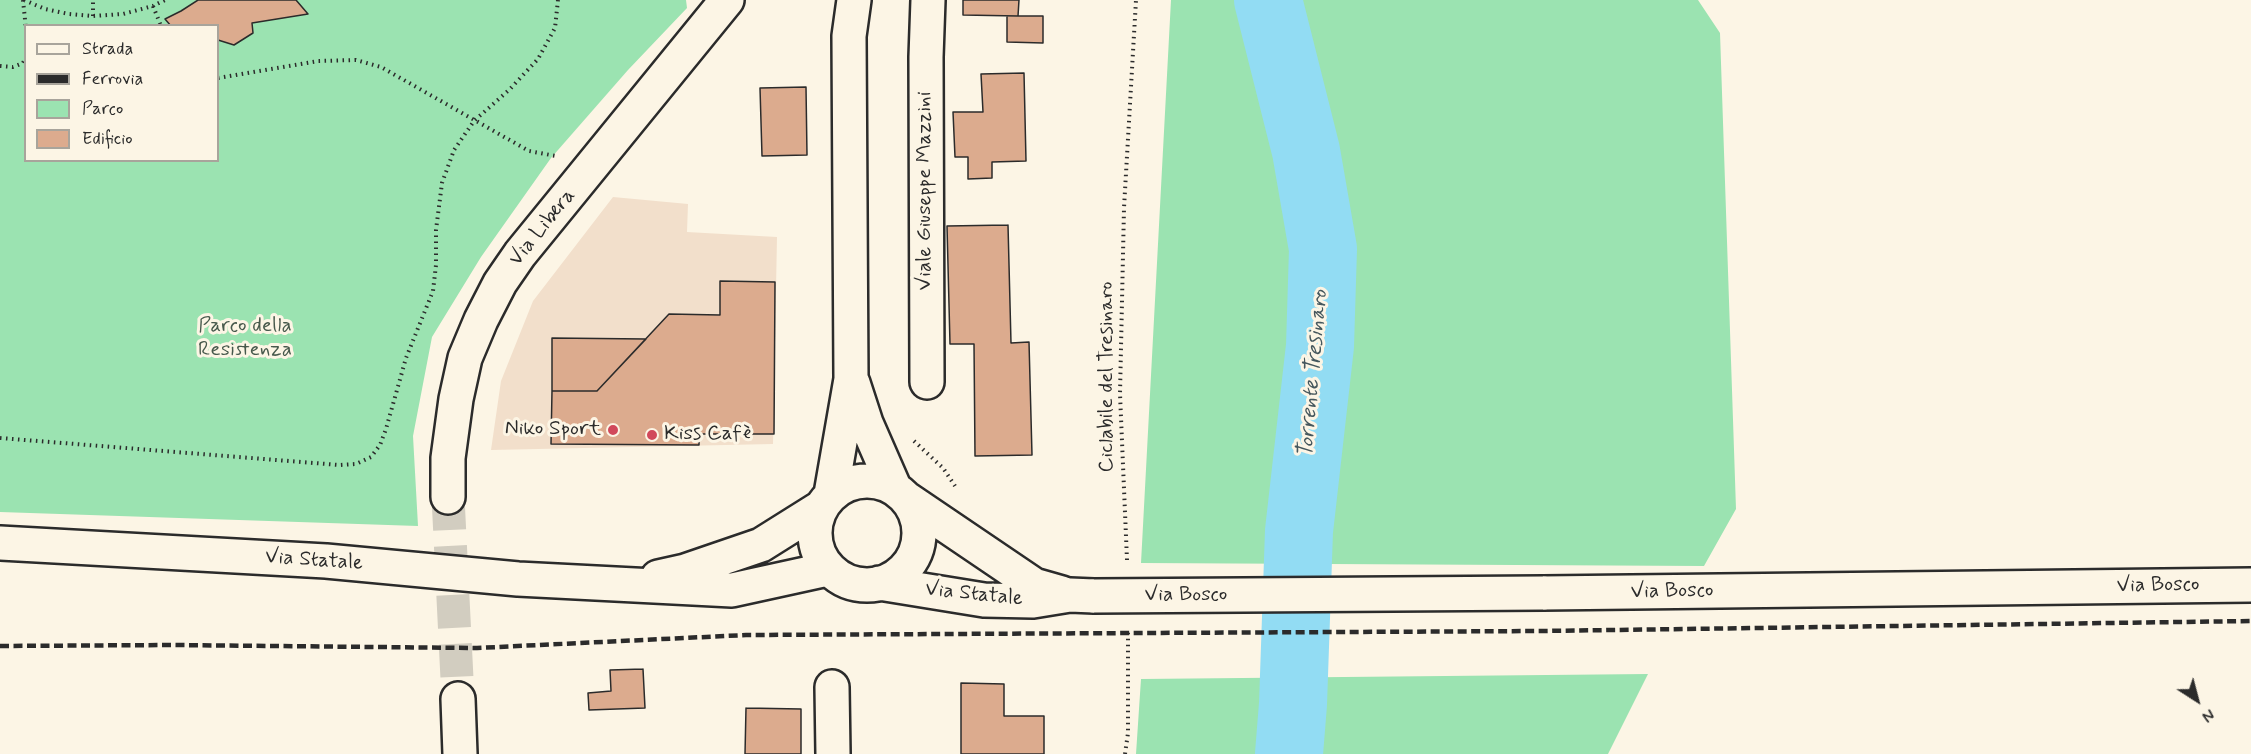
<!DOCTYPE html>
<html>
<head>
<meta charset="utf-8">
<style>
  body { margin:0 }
  #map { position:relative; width:2251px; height:754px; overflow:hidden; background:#fcf5e5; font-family:Mynerve,sans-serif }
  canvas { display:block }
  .legend { position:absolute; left:24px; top:24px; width:195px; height:138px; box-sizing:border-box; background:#fcf5e5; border:2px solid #a8a49b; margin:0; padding:8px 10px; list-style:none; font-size:18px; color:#2b2b2b }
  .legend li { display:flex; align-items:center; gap:12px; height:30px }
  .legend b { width:30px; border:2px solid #a8a49b }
  .north { position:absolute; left:2167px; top:670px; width:60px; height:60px; -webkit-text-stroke:4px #fcf5e5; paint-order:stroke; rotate:144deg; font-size:16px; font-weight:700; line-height:24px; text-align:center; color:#2b2b2b }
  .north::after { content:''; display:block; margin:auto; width:21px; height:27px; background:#2b2b2b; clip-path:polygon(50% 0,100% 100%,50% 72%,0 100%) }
</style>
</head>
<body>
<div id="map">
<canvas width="2251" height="754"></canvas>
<ul class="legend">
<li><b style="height:8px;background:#fcf5e5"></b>Strada</li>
<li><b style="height:8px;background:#2b2b2b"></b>Ferrovia</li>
<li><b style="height:16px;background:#9be3b1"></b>Parco</li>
<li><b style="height:16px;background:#dcab8e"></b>Edificio</li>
</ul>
<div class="north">N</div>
</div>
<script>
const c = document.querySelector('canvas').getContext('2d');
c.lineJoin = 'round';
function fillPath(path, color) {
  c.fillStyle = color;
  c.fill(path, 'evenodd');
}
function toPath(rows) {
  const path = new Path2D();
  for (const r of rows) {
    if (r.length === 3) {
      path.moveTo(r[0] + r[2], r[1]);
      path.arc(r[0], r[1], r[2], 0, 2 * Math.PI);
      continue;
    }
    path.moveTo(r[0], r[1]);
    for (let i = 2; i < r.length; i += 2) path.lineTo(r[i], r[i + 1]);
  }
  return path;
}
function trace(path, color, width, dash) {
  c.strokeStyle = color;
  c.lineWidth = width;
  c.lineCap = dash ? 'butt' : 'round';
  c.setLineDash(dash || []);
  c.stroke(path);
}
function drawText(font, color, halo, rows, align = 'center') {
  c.font = font + ' Mynerve,sans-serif';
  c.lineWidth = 6;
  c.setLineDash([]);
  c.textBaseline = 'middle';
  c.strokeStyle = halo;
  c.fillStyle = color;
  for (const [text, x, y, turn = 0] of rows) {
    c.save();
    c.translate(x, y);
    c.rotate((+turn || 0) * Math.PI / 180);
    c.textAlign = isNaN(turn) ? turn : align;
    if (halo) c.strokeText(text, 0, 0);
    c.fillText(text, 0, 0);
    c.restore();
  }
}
const built = toPath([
  [613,197,688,204,687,232,777,237,773,444,491,450,501,381,533,301]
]);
const green = toPath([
  [0,0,686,0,687,8,628,70,551,158,481,257,432,337,413,436,418,526,0,512],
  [26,26,218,26,218,160,26,160],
  [1171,0,1698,0,1720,33,1736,509,1704,566,1141,563],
  [1648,674,1608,754,1136,754,1141,679]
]);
const river = toPath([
  [1268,0,1306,151,1323,249,1320,346,1299,531,1293,704,1289,754]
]);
const building = toPath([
  [198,0,296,0,308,14,252,23,253,33,234,45,218,40,218,26,171,26,165,19,181,11,198,0],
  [963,0,1019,0,1018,16,963,15,963,0],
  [1007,16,1043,16,1043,43,1007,42,1007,16],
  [1024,73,1026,161,992,162,992,178,968,179,968,157,955,157,953,112,983,112,981,74,1024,73],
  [806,87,807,155,762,156,760,88,806,87],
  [1008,225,1011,343,1029,342,1032,455,975,456,974,344,950,344,947,226,1008,225],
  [720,281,775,282,774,434,699,434,699,445,551,444,552,391,597,391,669,314,720,315,720,281],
  [552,338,646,339,597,391,552,391,552,338],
  [643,669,645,708,589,710,588,693,611,691,610,670,643,669],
  [961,683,1004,684,1004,716,1044,716,1044,754,961,754,961,683],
  [746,708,801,709,801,754,745,754,746,708]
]);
const secondaryTunnel = toPath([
  [448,497,458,699]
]);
const path = toPath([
  [23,0,26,29],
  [24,0,45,9,69,14,93,16,123,14,153,6,165,0],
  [153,6,161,26],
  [93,16,93,0],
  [0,66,13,67,23,63,26,57],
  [218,78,318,61,356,60,381,67,529,151,556,156],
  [0,438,339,465,356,464,371,457,380,445,386,429,406,358,433,291,436,265,436,230,442,183,454,150,474,121,510,89,538,59,555,28,558,0],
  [914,441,943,468,955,486],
  [1127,560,1120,394,1124,208,1136,0],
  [1125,754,1128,733,1128,630]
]);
const street = toPath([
  [927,382,926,57,928,0],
  [832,687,833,754]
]);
const secondary = toPath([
  [853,383,866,423,894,487],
  [867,533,52],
  [831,494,851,379,849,36,854,0],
  [448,497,448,458,456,399,465,358,481,320,500,283,520,254,727,0],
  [907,499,1034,585,1062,593],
  [0,543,326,561,518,579,732,590,828,569],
  [658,577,685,571,761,545,820,508],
  [879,583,984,600,1033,601,1070,595,1094,596],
  [1543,593,2251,585],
  [458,699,460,754]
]);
const rail = toPath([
  [0,646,172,645,477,648,746,635,1543,631,2251,621]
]);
const secondaryBridge = toPath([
  [1094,596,1543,593]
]);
const markers = [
  [613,430,6,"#d1495b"],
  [652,435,6,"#d1495b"]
];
const streetNames = [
  ["Viale Giuseppe Mazzini",926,191,-90],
  ["Via Libera",543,228,-51],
  ["Ciclabile del Tresinaro",1108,377,-90],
  ["Via Statale",314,561,4],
  ["Via Bosco",2158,586,-1],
  ["Via Bosco",1672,592,-1],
  ["Via Statale",974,595,6],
  ["Via Bosco",1186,596]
];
const parkNames = [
  ["Parco della",245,327],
  ["Resistenza",245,351]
];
const poiNames = [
  ["Niko Sport",601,430],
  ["Kiss Cafè",664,435,"left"]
];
const waterNames = [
  ["Torrente Tresinaro",1314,374,-85]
];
fillPath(built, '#f2dfcb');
fillPath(green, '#9be3b1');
trace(river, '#92dcf3', 68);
fillPath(building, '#dcab8e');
trace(building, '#2b2b2b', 1.5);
trace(secondaryTunnel, '#d2cdc0', 33, [33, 16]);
trace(street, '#2b2b2b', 38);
trace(secondary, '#2b2b2b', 38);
trace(path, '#2b2b2b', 4, [1.5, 4.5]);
trace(street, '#fcf5e5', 33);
trace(secondary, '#fcf5e5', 33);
trace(rail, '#2b2b2b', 4.5, [9, 4.5]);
trace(secondaryBridge, '#2b2b2b', 38, []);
trace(secondaryBridge, '#fcf5e5', 33);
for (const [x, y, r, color] of markers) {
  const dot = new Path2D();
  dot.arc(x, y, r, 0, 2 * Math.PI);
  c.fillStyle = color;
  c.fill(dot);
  trace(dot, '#fcf5e5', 2);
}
drawText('21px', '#2b2b2b', '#fcf5e5', streetNames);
drawText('21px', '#47594c', '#fcf5e5', parkNames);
drawText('21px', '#2b2b2b', '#fcf5e5', poiNames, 'right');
drawText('italic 22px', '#45575d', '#fcf5e5', waterNames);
</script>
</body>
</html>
